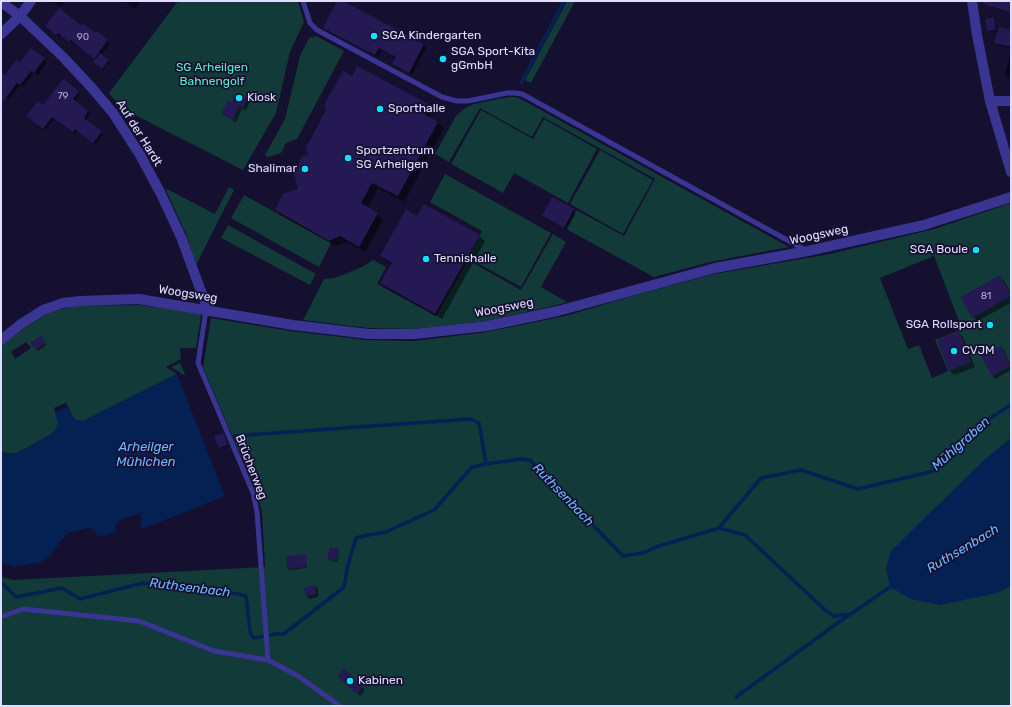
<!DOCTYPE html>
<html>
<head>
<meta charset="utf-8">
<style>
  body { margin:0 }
  #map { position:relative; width:1012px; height:707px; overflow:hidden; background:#150f30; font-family:Rubik,sans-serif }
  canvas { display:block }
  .frame { position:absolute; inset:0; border:2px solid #e2deff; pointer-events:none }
</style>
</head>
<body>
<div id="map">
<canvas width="1012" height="707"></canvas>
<div class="frame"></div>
</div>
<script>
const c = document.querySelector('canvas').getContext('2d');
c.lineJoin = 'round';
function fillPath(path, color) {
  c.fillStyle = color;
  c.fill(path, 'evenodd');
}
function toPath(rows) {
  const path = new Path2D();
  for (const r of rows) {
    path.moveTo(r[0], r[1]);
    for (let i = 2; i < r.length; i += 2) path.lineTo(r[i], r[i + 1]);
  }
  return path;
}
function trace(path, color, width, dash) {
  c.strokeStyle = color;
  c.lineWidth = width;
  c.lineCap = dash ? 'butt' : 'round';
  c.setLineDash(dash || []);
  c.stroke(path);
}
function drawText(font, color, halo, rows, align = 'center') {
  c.font = font + ' Rubik,sans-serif';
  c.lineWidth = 3.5;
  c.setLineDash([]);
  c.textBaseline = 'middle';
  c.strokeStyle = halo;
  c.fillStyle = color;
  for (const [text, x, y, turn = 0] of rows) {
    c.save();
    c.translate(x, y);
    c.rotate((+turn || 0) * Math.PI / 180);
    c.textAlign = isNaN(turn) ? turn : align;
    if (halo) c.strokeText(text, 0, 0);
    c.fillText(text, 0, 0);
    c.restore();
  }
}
const green = toPath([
  [178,1,298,1,304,22,290,52,276,113,243,170,121,108,109,93],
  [567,1,575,1,531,83,525,80],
  [316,36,344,51,297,139,286,143,281,153,268,157,265,155,285,119,300,56,309,38],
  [508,97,515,97,521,99,789,247,710,262,654,277,566,229,576,210,624,236,655,179,543,117,532,137,480,108,449,162,435,154,456,116,465,108,474,104],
  [481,110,533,139,544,119,597,149,568,203,514,173,503,193,451,164],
  [600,150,653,180,623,234,570,204],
  [445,174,551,233,521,287,468,258,482,231,430,202],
  [229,187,234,190,196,265,186,234,165,188,215,214],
  [244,195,331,243,319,267,231,218],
  [1011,203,1011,706,1,706,1,577,13,580,265,567,262,511,255,490,203,367,211,318,290,331,367,340,415,341,487,332,565,316,643,293,714,274,830,254,934,229],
  [934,256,962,329,935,340,948,371,932,378,919,345,908,349,880,278],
  [228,225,316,274,310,285,221,238],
  [553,234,566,242,541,287,567,302,557,305,486,321,415,329,368,328,303,320,324,279,335,278,362,267,373,260,386,267,377,284,436,316,468,260,521,290],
  [139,305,197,312,200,313,201,316,196,348,180,348,181,359,166,367,177,374,83,421,76,420,73,417,66,403,54,408,58,423,56,430,48,436,17,453,7,453,1,452,1,346,25,328,46,314,62,309,74,306],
  [41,336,46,343,36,350,31,343],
  [26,342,31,348,15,359,11,352],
  [180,363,185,374,184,375,171,367]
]);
const water = toPath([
  [177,374,225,496,142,529,140,523,143,522,139,513,120,520,116,524,115,528,116,532,98,537,94,530,89,528,68,533,60,542,50,556,41,562,15,567,1,563,1,452,7,453,17,453,48,436,55,430,58,423,55,413,67,407,70,413,76,420,83,421],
  [1011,438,1011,586,997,593,940,605,911,599,890,587,886,569,891,551,984,460]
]);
const shadow = toPath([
  [52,1,66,1,61,7],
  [125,1,141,1,135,9],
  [339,1,341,1,424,45,426,48,412,75,396,67,393,64,396,58,382,50,378,57,327,30],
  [994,18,995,19,997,31,989,32,988,31],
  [83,27,108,41,110,43,101,55,109,62,104,69,94,62,96,60,74,42,73,44,61,35,60,37,49,29],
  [1011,31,1011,49,998,45,995,42],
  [31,49,47,62,38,75,34,72,23,87,20,85,9,100,6,98,1,105,1,75,6,76,20,64],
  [1011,52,1011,78,1007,77,1005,74],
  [78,92,80,94,75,102,90,114,85,120,103,134,96,144,78,130,75,134,55,118,45,130,30,119,43,107],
  [237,94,248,99,250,102,246,110,242,109,236,122,225,116,222,114,233,103],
  [427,105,433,111,429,118,438,123,444,128,404,202,378,188,368,208,377,214,383,220,365,252,347,242,336,246,282,216,276,210,299,190],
  [553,199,573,210,576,213,567,230,546,219,543,216],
  [418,218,479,235,485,241,442,319,388,289,382,283,392,265,387,262,381,256],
  [1000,276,1004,281,1011,293,1011,303,977,321,973,317],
  [958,333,963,337,975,367,954,375,950,371],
  [42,339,46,345,38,351,33,343],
  [1001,347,1004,350,1011,366,1011,370,995,379,993,376,982,357],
  [223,434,229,446,221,449,216,437],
  [338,550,339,551,337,562,329,560,328,559],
  [305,555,306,556,307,568,289,570,288,569],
  [315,586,318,589,318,597,310,599,307,597,305,589],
  [344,670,365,690,360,696,339,676]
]);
const stream = toPath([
  [521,83,564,1],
  [233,436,470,419,479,423,486,464],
  [719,528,761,478,801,470,858,489,934,471,980,424,1008,407,1011,404],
  [1,584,3,584,16,597,62,588,80,599,143,583,238,594,246,596,250,631,253,638,276,634,284,634,344,587,348,565,356,538,368,535,386,532,434,510,472,467,486,464,521,459,530,460,623,556,643,553,656,547,719,528,745,535,824,609,834,616,851,614,890,587,893,586],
  [736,697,850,614]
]);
const building = toPath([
  [337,1,343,1,424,44,409,73,392,64,396,57,379,48,375,55,323,28],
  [984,1,1011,1,1011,12,983,4],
  [59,8,82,26,84,24,95,33,97,31,108,40,94,59,71,40,69,42,58,33,56,35,45,26],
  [994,17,996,30,987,31,985,19],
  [999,27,1011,30,1011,47,994,43],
  [31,48,45,58,34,73,31,71,20,85,17,83,1,105,1,71,5,75,16,60,20,62],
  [100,53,109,60,102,69,93,62],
  [357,66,428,104,423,113,438,122,398,196,372,183,361,203,378,213,359,247,340,236,329,241,275,210,283,194,298,189,294,173,302,156,308,155,306,148,326,110,324,105,343,71,352,76],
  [63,79,79,91,73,99,88,111,84,118,102,131,93,143,75,129,73,132,52,117,43,129,26,116,38,101,43,105],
  [237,93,248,98,243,108,239,106,233,120,221,114,228,100,232,102],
  [552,197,574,209,564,228,542,216],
  [424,204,480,235,435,314,380,283,392,263,380,256,406,209,417,216],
  [1000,275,1011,296,972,318,961,297],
  [959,331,971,362,949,371,937,340],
  [41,336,46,343,36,350,31,343],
  [1001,346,1010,366,992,376,981,356],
  [223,433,228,445,219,448,214,436],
  [330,547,339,549,336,561,327,559],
  [306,554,307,567,287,569,286,556],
  [315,585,316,594,306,597,304,588],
  [344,668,363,687,357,694,337,676]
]);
const service = toPath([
  [303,1,310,23,317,30,442,97,457,101,468,101,507,93,515,93,522,94,807,251],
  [206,310,198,363,253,493,257,512,268,660],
  [1,617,23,609,139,621,214,651,268,660,298,676,340,706]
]);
const minor = toPath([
  [972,1,977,35,990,101,1011,172],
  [1,2,20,16,63,57,92,88,113,113,140,155,160,192,181,237,205,302,206,310],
  [1,34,20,16,31,1],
  [990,101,1011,101],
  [1,340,21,324,43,310,63,303,80,301,139,299,293,325,369,334,415,334,487,326,558,311,715,268,808,251,924,225,1011,197]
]);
const markers = [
  [374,36,4,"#0ae4ff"],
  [443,59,4,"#0ae4ff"],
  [239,98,4,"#0ae4ff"],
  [380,109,4,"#0ae4ff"],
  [348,158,4,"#0ae4ff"],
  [305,169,4,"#0ae4ff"],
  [976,250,4,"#0ae4ff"],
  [426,259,4,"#0ae4ff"],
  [990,325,4,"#0ae4ff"],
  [954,351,4,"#0ae4ff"],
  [350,681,4,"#0ae4ff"]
];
const numberNames = [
  ["90",83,37],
  ["79",63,96],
  ["81",986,296]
];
const poiNames = [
  ["SGA Kindergarten",382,36],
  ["SGA Sport-Kita",451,52],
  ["gGmbH",451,66],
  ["Kiosk",247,98],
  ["Sporthalle",388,109],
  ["Sportzentrum",356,151],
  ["SG Arheilgen",356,165],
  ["Shalimar",297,169,"right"],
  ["SGA Boule",968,250,"right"],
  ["Tennishalle",434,259],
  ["SGA Rollsport",982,325,"right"],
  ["CVJM",962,351],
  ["Kabinen",358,681]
];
const parkNames = [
  ["SG Arheilgen",212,68],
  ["Bahnengolf",212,82]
];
const streetNames = [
  ["Auf der Hardt",139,133,58],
  ["Woogsweg",819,235,-12],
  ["Woogsweg",188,294,9],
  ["Woogsweg",504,308,-11],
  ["Brücherweg",251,467,69]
];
const waterNames = [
  ["Mühlgraben",961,444,-42],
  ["Arheilger",146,447],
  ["Mühlchen",146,462],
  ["Ruthsenbach",563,495,46],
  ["Ruthsenbach",963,549,-31],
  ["Ruthsenbach",190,588,7]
];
fillPath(green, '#113a39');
fillPath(water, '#052153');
fillPath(shadow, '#0007');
trace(stream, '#052153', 3.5);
fillPath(building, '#251953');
trace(service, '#3a3593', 5);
trace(minor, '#3a3593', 10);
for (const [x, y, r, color] of markers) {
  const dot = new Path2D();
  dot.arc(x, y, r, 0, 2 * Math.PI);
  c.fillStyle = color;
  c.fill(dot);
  trace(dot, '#150f30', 1.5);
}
drawText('10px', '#b3add4', null, numberNames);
drawText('12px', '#e2deff', '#150f30', poiNames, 'left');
drawText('12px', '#5bedca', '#150f30', parkNames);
drawText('12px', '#e2deff', '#150f30', streetNames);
drawText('italic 13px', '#6cbaff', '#150f30', waterNames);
</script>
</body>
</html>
